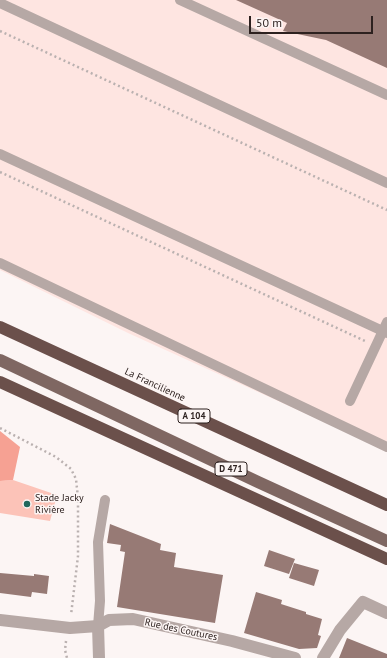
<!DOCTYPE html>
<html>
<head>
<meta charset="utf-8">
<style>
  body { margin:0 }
  #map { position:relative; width:387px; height:658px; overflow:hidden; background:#fcf5f4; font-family:"PT Sans",sans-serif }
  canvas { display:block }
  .scale { position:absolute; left:249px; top:16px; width:124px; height:18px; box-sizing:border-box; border:2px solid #2d211f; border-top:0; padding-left:5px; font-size:12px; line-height:14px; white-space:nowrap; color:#2d211f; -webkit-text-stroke:3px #fcf5f4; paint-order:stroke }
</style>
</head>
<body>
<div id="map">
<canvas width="387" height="658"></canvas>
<div class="scale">50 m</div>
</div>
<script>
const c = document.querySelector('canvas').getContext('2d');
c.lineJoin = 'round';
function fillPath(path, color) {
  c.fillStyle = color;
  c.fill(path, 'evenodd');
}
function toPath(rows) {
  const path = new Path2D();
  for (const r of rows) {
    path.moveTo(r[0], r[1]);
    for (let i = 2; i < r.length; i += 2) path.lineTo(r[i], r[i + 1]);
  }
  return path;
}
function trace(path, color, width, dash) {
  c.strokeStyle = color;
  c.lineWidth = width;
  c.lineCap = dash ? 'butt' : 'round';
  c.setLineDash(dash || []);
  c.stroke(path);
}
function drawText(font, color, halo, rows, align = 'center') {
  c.font = font + ' "PT Sans",sans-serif';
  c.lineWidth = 3;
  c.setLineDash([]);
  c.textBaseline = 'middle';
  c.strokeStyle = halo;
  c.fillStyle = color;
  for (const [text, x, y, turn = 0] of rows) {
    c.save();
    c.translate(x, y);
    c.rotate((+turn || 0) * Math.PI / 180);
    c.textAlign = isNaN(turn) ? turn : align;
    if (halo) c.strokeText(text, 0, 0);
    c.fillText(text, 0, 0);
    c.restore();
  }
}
const built = toPath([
  [0,0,387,0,387,452,344,431,128,333,0,270]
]);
const green = toPath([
  [13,480,57,495,50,521,0,513,0,481]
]);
const forest = toPath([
  [0,431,20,447,13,480,0,481]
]);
const building = toPath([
  [236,0,387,0,387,68,326,40,283,31,287,23],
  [110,524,161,544,160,550,176,553,174,567,223,575,215,623,117,607,125,552,120,551,121,545,107,543],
  [269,550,295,559,289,574,264,566],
  [294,563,319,570,314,586,289,578],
  [0,573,34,576,34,574,49,576,47,594,32,592,31,597,0,593],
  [256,592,282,600,281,604,306,612,306,614,322,619,318,635,321,636,317,648,299,649,244,633],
  [347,638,387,654,387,658,339,658]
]);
const path = toPath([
  [0,31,387,210],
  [0,172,365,341],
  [0,428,56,457,71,469,76,479,78,498,78,556,71,615],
  [66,641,65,650,67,658]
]);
const lane = toPath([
  [180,0,387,95],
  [0,3,387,183],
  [0,154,387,333],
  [0,263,387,447],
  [350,401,387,322],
  [98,626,100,601,98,542,105,500]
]);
const street = toPath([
  [0,620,70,628,98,626,109,620,133,619,232,641,295,658],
  [98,626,99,658],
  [323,658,340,630,363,602,387,613]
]);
const primary = toPath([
  [0,360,258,482,387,541]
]);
const highway = toPath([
  [0,327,387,505],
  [0,382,387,559]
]);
const markers = [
  [27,504,4,"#21685d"]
];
const shields = [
  [194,416,32],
  [231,469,32]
];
const shieldNames = [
  ["A 104",194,416],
  ["D 471",231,469]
];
const streetNames = [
  ["La Francilienne",155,385,25],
  ["Rue des Coutures",181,630,12]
];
const poiNames = [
  ["Stade Jacky",35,498],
  ["Rivière",35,510]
];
fillPath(built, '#fee5e1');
fillPath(green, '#fcc3b8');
fillPath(forest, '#f6a193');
fillPath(building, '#977a75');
trace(path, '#bab1b0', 2.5, [2, 3]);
trace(lane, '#b6a8a5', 10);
trace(street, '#b6a8a5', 12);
trace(primary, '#7f6762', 12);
trace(highway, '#6b504b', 12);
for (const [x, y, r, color] of markers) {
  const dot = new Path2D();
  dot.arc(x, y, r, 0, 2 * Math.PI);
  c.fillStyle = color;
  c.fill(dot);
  trace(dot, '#fcf5f4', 1.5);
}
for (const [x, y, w] of shields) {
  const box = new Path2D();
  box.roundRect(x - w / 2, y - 7, w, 14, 3);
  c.fillStyle = '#fcf5f4';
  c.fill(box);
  trace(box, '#2d211f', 1);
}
drawText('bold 9px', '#2d211f', null, shieldNames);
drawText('10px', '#2d211f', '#fcf5f4', streetNames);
drawText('10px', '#2d211f', '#fcf5f4', poiNames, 'left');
</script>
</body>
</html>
